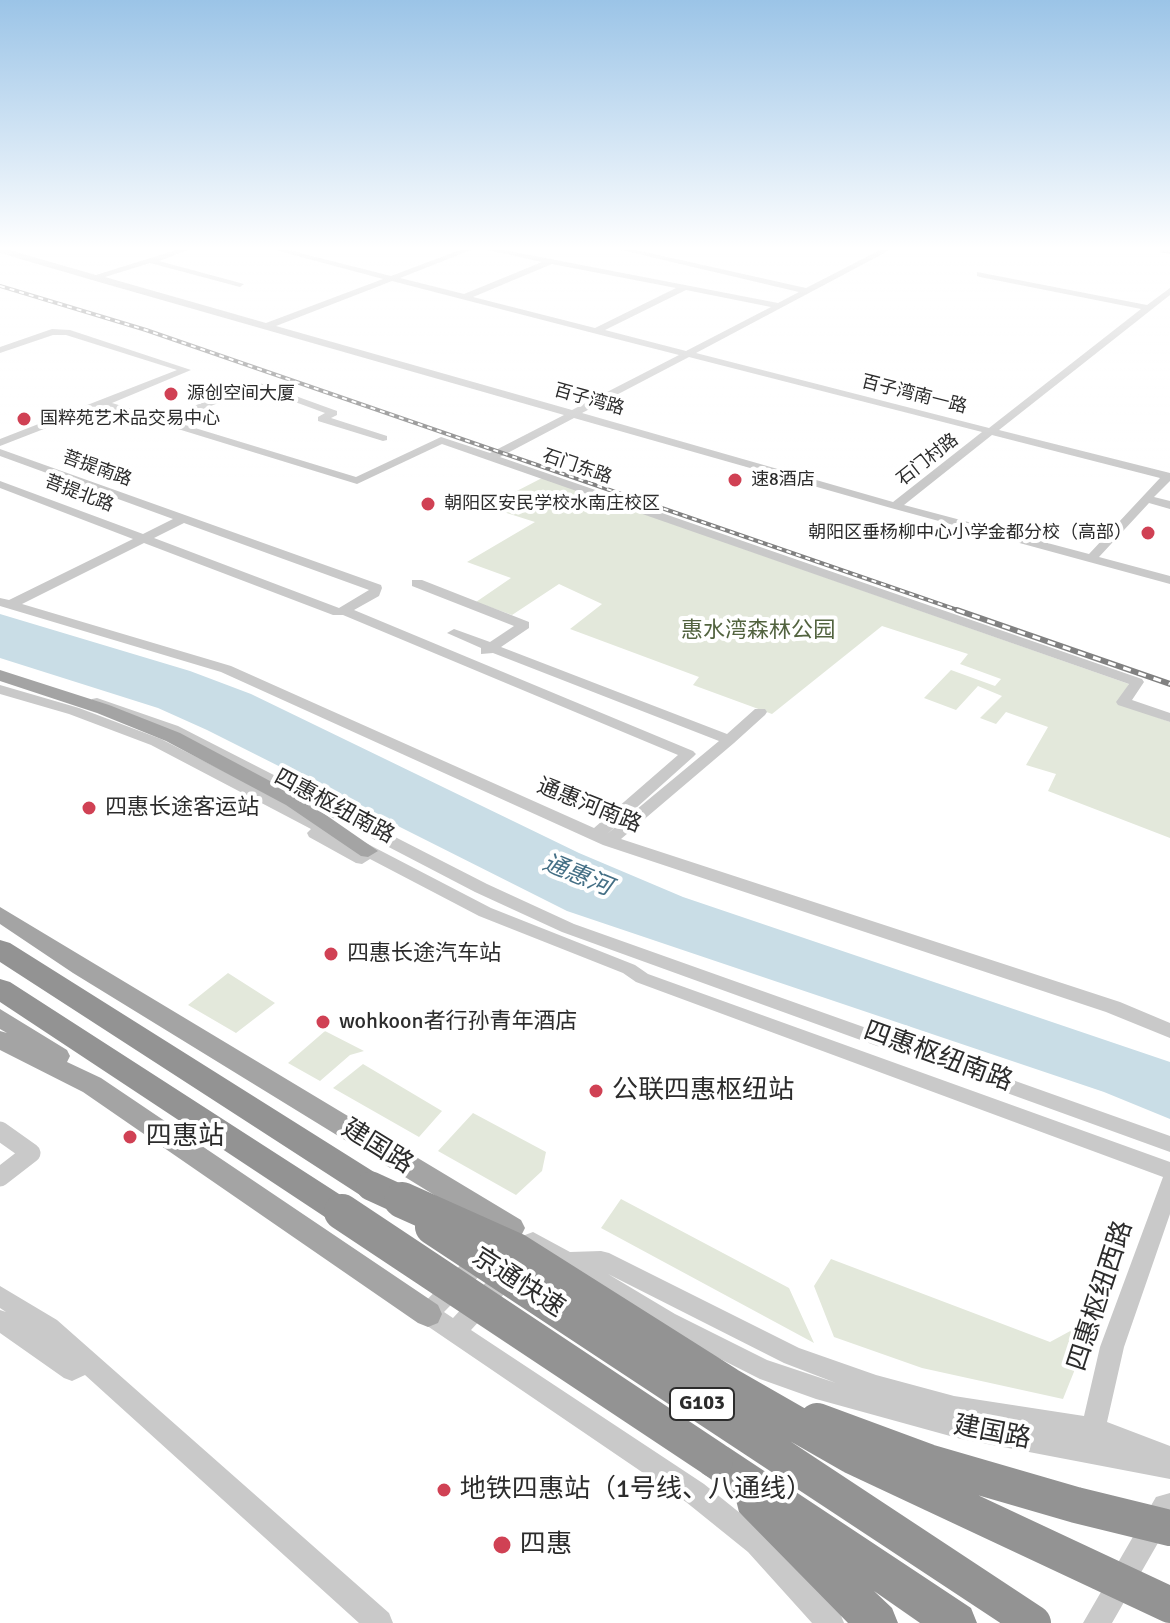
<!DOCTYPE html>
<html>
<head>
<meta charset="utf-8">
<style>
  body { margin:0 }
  canvas { display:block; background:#fff }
</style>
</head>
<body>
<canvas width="1170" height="1623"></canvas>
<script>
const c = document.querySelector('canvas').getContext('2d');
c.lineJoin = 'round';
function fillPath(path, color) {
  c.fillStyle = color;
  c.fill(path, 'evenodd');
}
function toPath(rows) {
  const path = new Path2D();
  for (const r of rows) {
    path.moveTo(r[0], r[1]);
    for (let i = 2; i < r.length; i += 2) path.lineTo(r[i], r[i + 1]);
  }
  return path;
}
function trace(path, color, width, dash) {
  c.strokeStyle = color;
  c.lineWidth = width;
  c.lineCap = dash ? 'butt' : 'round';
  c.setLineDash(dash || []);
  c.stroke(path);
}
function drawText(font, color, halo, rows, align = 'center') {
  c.font = font + ' Signika,"Noto Sans SC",sans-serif';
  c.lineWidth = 8;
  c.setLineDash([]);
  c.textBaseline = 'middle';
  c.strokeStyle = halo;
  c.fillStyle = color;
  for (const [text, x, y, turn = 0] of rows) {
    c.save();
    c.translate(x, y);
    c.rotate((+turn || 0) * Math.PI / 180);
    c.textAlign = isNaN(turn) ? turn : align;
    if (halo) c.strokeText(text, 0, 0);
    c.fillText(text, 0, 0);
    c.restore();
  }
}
const green = toPath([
  [542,478,1129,684,1118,703,1170,722,1170,838,1048,791,1056,774,1026,765,1048,727,1006,712,996,724,980,718,1002,696,978,686,956,710,924,698,951,670,995,686,1001,679,960,664,968,654,882,626,772,714,693,685,699,677,570,629,602,604,559,584,512,615,476,602,511,578,467,562,535,522,494,509,511,494],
  [228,973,275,1003,236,1033,188,1005],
  [325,1031,364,1051,350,1055,320,1081,288,1063],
  [363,1064,442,1111,419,1137,333,1088],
  [473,1113,546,1152,542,1171,516,1195,438,1151],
  [621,1199,789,1288,814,1343,601,1228],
  [831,1259,1050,1342,1096,1317,1063,1399,922,1368,834,1337,814,1286]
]);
const water = toPath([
  [0,614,190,671,251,694,579,853,683,897,1170,1062,1170,1119,1104,1092,567,911,207,730,158,708,0,658]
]);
const minor = toPath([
  [0,250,9,250,96,275,176,250,188,250,159,261,244,284,240,287,150,263,105,277,266,323,383,279,275,250,288,250,391,276,460,250,471,250,400,278,464,294,542,262,488,250,504,250,778,303,799,292,621,250,636,250,806,288,880,250,890,250,696,353,989,428,1141,309,980,277,977,276,977,272,1147,305,1170,288,1170,295,999,430,1170,473,1170,481,1154,497,1170,501,1170,509,1149,503,1099,557,1170,576,1170,584,891,508,574,418,500,457,1142,679,1144,682,1132,700,1170,713,1170,722,1118,705,1116,702,1129,684,442,444,357,484,103,406,0,446,0,439,177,370,66,335,53,335,0,353,0,347,52,329,70,330,191,370,112,403,162,418,257,382,337,411,337,415,331,418,387,436,387,440,383,441,318,421,318,417,325,413,257,388,172,421,356,477,441,437,490,453,564,415,92,280,0,253,0,250],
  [552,264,676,288,595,328,473,297,552,264],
  [392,281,593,333,679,355,572,410,276,326,392,281],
  [686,290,771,307,686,351,605,330,686,290],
  [689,357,982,432,893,502,582,413,689,357],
  [992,435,1160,478,1089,554,904,505,992,435],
  [0,449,381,585,382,588,379,596,354,610,693,751,696,754,693,757,607,834,719,741,493,653,481,654,481,648,447,633,454,629,490,642,514,626,412,586,412,580,422,580,529,622,529,628,501,647,727,734,755,709,765,709,767,712,765,715,734,743,621,839,1120,1002,1170,1023,1170,1038,1106,1012,603,845,221,672,0,606,0,598,9,600,133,539,0,488,0,481,143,534,173,519,0,456,0,449],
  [184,523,369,590,339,608,154,538,184,523],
  [144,543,333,615,343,615,678,755,594,828,231,666,22,604,144,543],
  [0,685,79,708,161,739,337,829,339,833,335,837,348,844,356,840,362,841,491,908,635,965,648,974,1170,1162,1170,1214,1124,1347,1107,1422,1170,1446,1170,1479,961,1439,816,1399,760,1379,659,1328,525,1247,522,1241,525,1235,533,1232,570,1252,601,1251,609,1253,799,1348,876,1375,954,1396,1084,1416,1100,1347,1163,1177,636,982,623,973,479,916,370,859,362,864,356,863,309,837,307,833,311,829,151,745,69,714,0,694,0,685],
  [608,1274,784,1363,836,1383,767,1360,675,1314,608,1274],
  [97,698,178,726,487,884,574,924,1170,1136,1170,1152,562,932,475,892,168,732,92,705,90,702,92,699,97,698],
  [483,1248,491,1250,494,1257,491,1264,444,1312,453,1318,500,1267,508,1264,516,1267,519,1274,516,1281,471,1330,704,1484,766,1534,840,1613,844,1623,812,1623,748,1552,686,1502,420,1321,416,1314,420,1307,475,1250,483,1248],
  [0,1286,57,1320,389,1613,393,1623,359,1623,85,1375,72,1381,64,1378,0,1333,0,1310,6,1312,0,1308,0,1286],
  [1170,1493,1170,1522,1112,1623,1083,1623,1156,1497,1170,1493]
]);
const major = toPath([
  [1159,250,1170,250,1170,254,1160,252,1159,250],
  [0,670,109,705,180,733,300,797,378,851,368,857,361,856,286,805,166,741,97,713,0,681,0,670],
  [0,907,521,1220,525,1228,521,1236,511,1239,501,1236,73,973,0,924,0,907],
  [0,1009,67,1050,70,1056,67,1062,101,1078,438,1305,442,1314,438,1323,428,1327,418,1323,83,1092,0,1050,0,1031,7,1033,0,1029,0,1009]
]);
const highway = toPath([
  [0,940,10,943,382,1177,387,1186,382,1195,371,1199,360,1195,0,962,0,940],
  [0,979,10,982,353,1203,358,1212,353,1221,342,1225,331,1221,0,1002,0,979],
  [715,1442,728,1447,971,1608,977,1623,920,1623,874,1591,892,1608,898,1623,848,1623,739,1512,735,1496,702,1473,696,1460,702,1447,715,1442]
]);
const railFar1 = toPath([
  [0,286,146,330,963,612]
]);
const rail = toPath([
  [957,610,1170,684]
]);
const minorBridge = toPath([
  [0,1131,31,1153,0,1177]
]);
const highwayBridgeFar1 = toPath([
  [371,1186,406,1202]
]);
const highwayBridge = toPath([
  [402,1200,516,1251,728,1385,852,1456,1170,1605],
  [342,1212,715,1460],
  [433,1227,1033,1623],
  [817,1421,928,1462,1076,1505,1170,1528]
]);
const markers = [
  [171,394,8,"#d04154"],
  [24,419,8,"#d04154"],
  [735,480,8,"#d04154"],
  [428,504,8,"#d04154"],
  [1148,533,8,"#d04154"],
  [89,808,8,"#d04154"],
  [331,954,8,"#d04154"],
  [323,1022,8,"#d04154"],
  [596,1091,8,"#d04154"],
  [130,1137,8,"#d04154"],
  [444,1490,8,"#d04154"],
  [502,1545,10,"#d04154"]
];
const farPoinames = [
  ["源创空间大厦",187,394],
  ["国粹苑艺术品交易中心",40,419],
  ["速8酒店",751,480],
  ["朝阳区安民学校水南庄校区",444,504],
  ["朝阳区垂杨柳中心小学金都分校（高部）",1132,533,"right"]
];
const farStreetnames = [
  ["百子湾南一路",914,395,14],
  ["百子湾路",589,400,16],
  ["石门村路",928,460,-38],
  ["石门东路",577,467,19],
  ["菩提南路",97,469,20],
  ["菩提北路",79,494,21]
];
const shields = [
  [702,1404,64]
];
const shieldNames = [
  ["G103",702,1404]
];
const parkNames = [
  ["惠水湾森林公园",758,631]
];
const streetNames = [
  ["通惠河南路",589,806,22],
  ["四惠枢纽南路",334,807,28]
];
const poiNames = [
  ["四惠长途客运站",105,808],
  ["四惠长途汽车站",347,954],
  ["wohkoon者行孙青年酒店",339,1022]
];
const waterNames = [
  ["通惠河",577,876,22]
];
const nearStreetnames = [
  ["四惠枢纽南路",938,1057,20],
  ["建国路",377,1147,32],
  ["京通快速",518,1283,33],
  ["四惠枢纽西路",1101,1296,-72],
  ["建国路",992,1433,11]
];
const nearPoinames = [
  ["公联四惠枢纽站",612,1091],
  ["四惠站",146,1137],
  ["地铁四惠站（1号线、八通线）",460,1490],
  ["四惠",520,1545]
];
fillPath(green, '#e3e8db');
fillPath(water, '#c9dde6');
fillPath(minor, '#c9c9c9');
fillPath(major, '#a4a4a4');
fillPath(highway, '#939393');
trace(railFar1, '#818181', 4);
trace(rail, '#818181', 6);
trace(railFar1, '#fff', 2, [5]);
trace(rail, '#fff', 3, [8]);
trace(minorBridge, '#c9c9c9', 19);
trace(highwayBridgeFar1, '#939393', 29);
trace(highwayBridge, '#939393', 36);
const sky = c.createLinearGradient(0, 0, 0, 477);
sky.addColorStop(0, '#9bc4e7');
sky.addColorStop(0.52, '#fff');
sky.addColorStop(1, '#ffffff00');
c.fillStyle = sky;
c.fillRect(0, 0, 1170, 477);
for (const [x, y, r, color] of markers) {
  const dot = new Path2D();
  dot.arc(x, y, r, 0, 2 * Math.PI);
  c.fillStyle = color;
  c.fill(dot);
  trace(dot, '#fff', 3);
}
drawText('18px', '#2c2c2c', '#fff', farPoinames, 'left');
drawText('18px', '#2c2c2c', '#fff', farStreetnames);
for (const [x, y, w] of shields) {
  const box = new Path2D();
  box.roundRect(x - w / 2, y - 16, w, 32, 6);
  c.fillStyle = '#fff';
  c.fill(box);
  trace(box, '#2c2c2c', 2);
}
drawText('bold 20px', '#2c2c2c', null, shieldNames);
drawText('22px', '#52633f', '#fff', parkNames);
drawText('22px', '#2c2c2c', '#fff', streetNames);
drawText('22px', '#2c2c2c', '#fff', poiNames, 'left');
drawText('italic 24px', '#446f85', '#fff', waterNames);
drawText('26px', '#2c2c2c', '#fff', nearStreetnames);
drawText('26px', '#2c2c2c', '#fff', nearPoinames, 'left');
</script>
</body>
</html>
